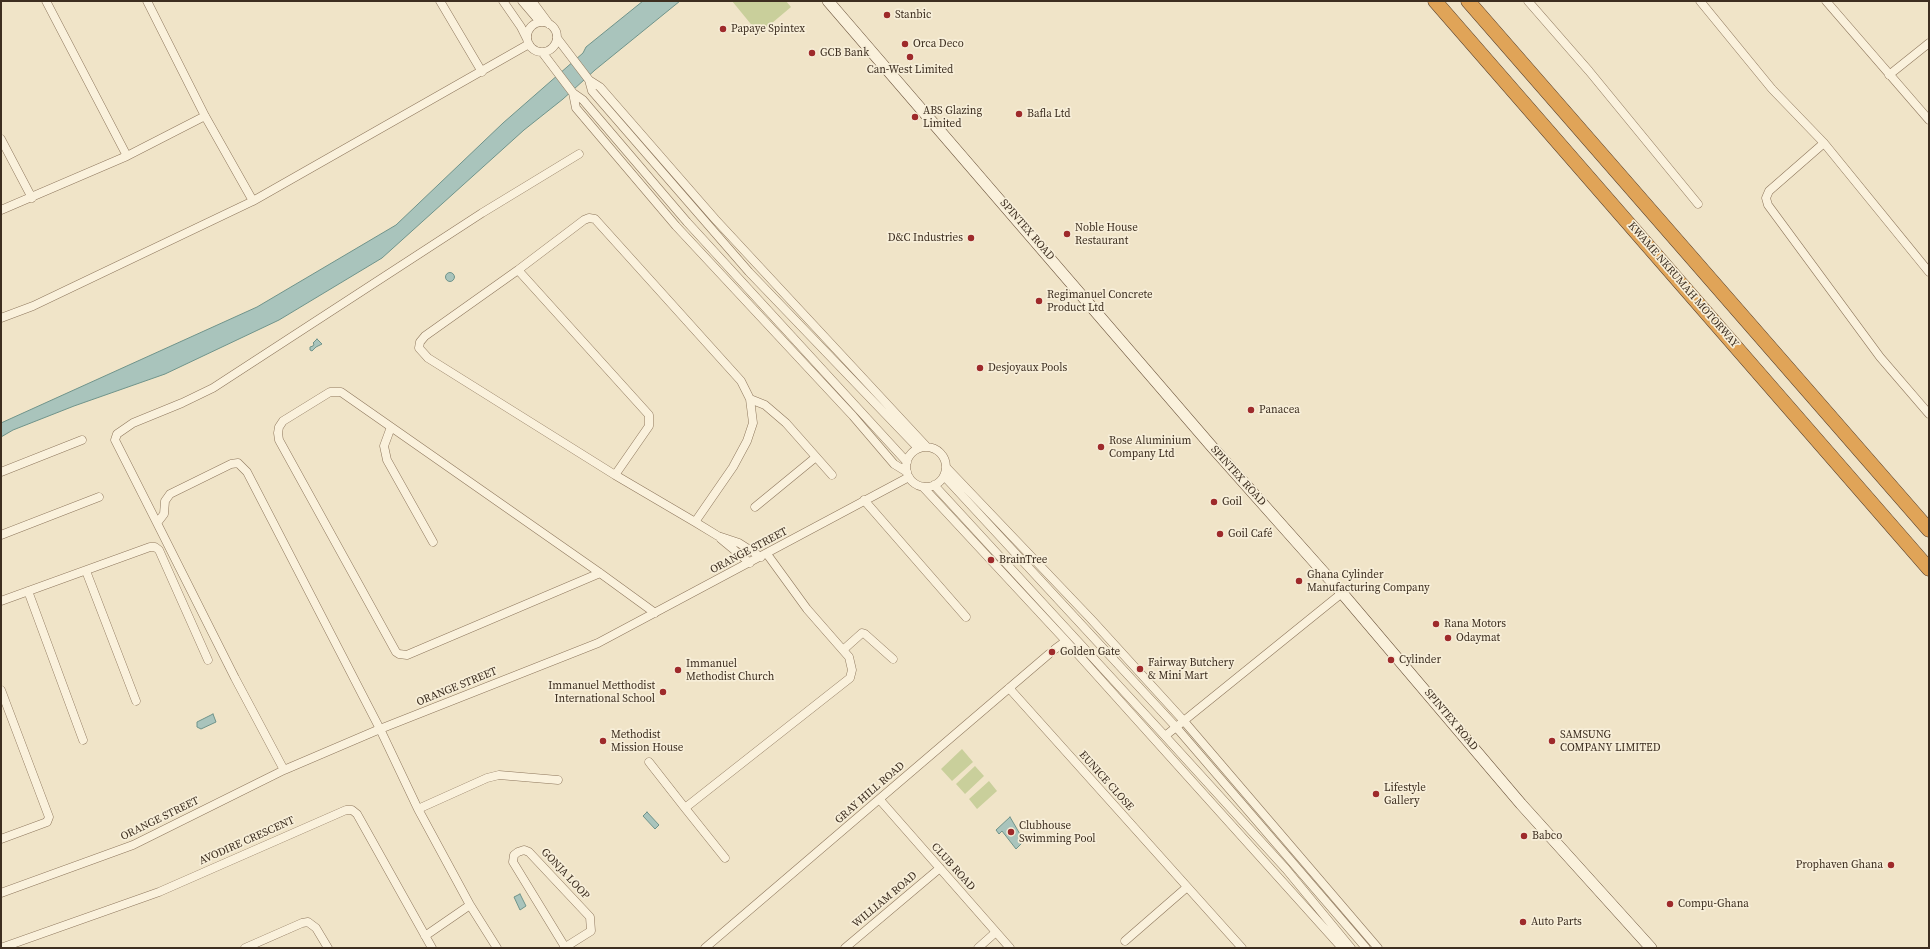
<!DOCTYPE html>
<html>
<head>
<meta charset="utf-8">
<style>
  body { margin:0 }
  #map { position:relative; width:1930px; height:949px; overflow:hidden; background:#f0e4c8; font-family:"Source Serif 4",serif }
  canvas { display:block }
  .frame { position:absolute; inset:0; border:2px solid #3d2e20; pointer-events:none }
</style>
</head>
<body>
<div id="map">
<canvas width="1930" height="949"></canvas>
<div class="frame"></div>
</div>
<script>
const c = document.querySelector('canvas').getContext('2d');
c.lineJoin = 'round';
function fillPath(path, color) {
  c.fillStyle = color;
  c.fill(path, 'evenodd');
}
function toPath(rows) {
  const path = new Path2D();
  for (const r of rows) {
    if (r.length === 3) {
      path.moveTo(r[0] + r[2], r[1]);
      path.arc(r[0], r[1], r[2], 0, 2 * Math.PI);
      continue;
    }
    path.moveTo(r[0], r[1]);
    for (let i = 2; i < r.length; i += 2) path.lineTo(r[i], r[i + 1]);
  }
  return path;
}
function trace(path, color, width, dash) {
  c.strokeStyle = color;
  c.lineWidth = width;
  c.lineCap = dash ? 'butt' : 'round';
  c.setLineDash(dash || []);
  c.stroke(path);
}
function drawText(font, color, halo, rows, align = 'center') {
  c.font = font + ' "Source Serif 4",serif';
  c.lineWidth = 3.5;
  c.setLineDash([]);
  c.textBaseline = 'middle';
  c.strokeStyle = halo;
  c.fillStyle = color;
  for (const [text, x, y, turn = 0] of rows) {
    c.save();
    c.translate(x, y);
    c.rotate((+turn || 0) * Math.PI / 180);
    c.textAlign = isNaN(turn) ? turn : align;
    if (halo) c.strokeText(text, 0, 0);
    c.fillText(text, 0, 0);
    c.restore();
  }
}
const green = toPath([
  [732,1,786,1,791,7,759,34],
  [962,749,973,762,952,781,941,769],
  [975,766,984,776,965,794,956,784],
  [989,781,997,791,977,809,969,799]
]);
const water = toPath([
  [643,1,680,1,595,70,563,99,524,130,382,258,279,320,165,374,74,406,13,430,1,437,1,423,257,307,396,225,503,123,583,53,586,47,643,1],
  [450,277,4.5],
  [317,339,322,344,316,347,312,351,310,350,310,347,313,346,314,344,313,343,317,339],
  [213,714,216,722,201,729,197,727,197,722,213,714],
  [647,812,659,825,655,829,643,816,647,812],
  [1010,817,1024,841,1016,849,1002,831,999,834,996,830,1010,817],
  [520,894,526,906,520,910,514,897,520,894]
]);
const street = toPath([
  [46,1,127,156],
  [147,1,205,116,253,201],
  [440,1,482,72],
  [503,1,521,27,527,39],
  [522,1,540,22],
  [532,1,549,24],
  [1528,1,1589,71,1698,204],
  [1700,1,1772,89,1824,143,1929,272],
  [1826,1,1929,120],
  [542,37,15],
  [557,38,589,80,600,87,715,219,926,446],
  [542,52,573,93,583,100,687,222,907,462],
  [1889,75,1929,43],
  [589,80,592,91,749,272,918,448],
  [573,93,576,108,676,226,853,416,894,464,907,472],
  [1,139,32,198],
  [1824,143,1769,191,1766,198,1768,205,1880,357,1929,414],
  [1,210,127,156,205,116],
  [518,270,649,415,649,426,615,475],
  [1,318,33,306,253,201,529,44],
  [750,399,765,405,786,423,832,475],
  [391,427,384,446,387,460,433,542],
  [926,467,20],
  [946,467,1091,619,1183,720,1378,948],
  [1,472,82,440],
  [944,476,1176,727,1366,948],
  [934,485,1165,736,1286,869,1351,948],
  [923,487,1066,641,1342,948],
  [864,500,966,617],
  [755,507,816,457],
  [695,522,733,467,747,441,753,423,750,399,741,381,595,219,589,218,584,220,518,270,425,336,420,342,419,348,428,358,615,475,695,522,718,536,739,543,761,557],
  [157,523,115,440,117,434,133,423,182,403,213,388,482,213,579,154],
  [1,535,99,497],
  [721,539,750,563],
  [86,571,136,701],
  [600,573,407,655,399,654,396,652,279,440,278,433,279,427,283,421,330,392,341,392,600,573,655,613],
  [28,591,83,740],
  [1,601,150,547,155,547,159,550,208,660],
  [1055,649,1066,641],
  [843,650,862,633,865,634,893,659],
  [1009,688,1242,948],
  [1,690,49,817,47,822,1,839],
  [1165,736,1342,593],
  [649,762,685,808],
  [284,770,235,678,157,523,164,514,165,501,170,494,231,464,238,463,247,472,380,729,418,809,470,905,497,948],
  [880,800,1010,948],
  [418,809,487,778,499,775,558,780],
  [725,858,685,808,850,678,852,670,849,657,807,609,767,554],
  [1,893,133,845,284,770,380,729,598,643,909,477],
  [425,936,470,905],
  [1125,941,1186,888],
  [1,948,159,892,346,810,352,810,357,814,432,948],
  [245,948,302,923,308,922,316,928,328,948],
  [564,948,591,931,590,917,529,852,524,850,518,852,514,855,513,862,565,947],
  [705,948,1049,654],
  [845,948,940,868],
  [978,948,996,932]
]);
const secondary = toPath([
  [828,1,1213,448,1342,593,1521,804,1651,948]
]);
const highway = toPath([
  [1435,1,1929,569],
  [1468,1,1929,530]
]);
const markers = [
  [887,15,4,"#9e2a2b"],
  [723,29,4,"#9e2a2b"],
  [905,44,4,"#9e2a2b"],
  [812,53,4,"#9e2a2b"],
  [910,57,4,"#9e2a2b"],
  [1019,114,4,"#9e2a2b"],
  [915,117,4,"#9e2a2b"],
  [1067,234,4,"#9e2a2b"],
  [971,238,4,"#9e2a2b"],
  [1039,301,4,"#9e2a2b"],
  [980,368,4,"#9e2a2b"],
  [1251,410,4,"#9e2a2b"],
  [1101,447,4,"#9e2a2b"],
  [1214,502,4,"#9e2a2b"],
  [1220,534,4,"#9e2a2b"],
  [991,560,4,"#9e2a2b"],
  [1299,581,4,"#9e2a2b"],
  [1436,624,4,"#9e2a2b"],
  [1448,638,4,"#9e2a2b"],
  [1052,652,4,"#9e2a2b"],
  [1391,660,4,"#9e2a2b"],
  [1140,669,4,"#9e2a2b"],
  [678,670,4,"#9e2a2b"],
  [663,692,4,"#9e2a2b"],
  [603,741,4,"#9e2a2b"],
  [1552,741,4,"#9e2a2b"],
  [1376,794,4,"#9e2a2b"],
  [1011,832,4,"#9e2a2b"],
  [1524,836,4,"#9e2a2b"],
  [1891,865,4,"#9e2a2b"],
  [1670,904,4,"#9e2a2b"],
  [1523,922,4,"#9e2a2b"]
];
const poiNames = [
  ["Stanbic",895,15],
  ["Papaye Spintex",731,29],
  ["Orca Deco",913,44],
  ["GCB Bank",820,53],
  ["Can-West Limited",910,70,"center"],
  ["ABS Glazing",923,111],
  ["Limited",923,124],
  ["Bafla Ltd",1027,114],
  ["Noble House",1075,228],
  ["Restaurant",1075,241],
  ["D&C Industries",963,238,"right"],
  ["Regimanuel Concrete",1047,295],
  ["Product Ltd",1047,308],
  ["Desjoyaux Pools",988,368],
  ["Panacea",1259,410],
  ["Rose Aluminium",1109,441],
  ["Company Ltd",1109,454],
  ["Goil",1222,502],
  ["Goil Café",1228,534],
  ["BrainTree",999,560],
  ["Ghana Cylinder",1307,575],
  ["Manufacturing Company",1307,588],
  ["Rana Motors",1444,624],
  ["Odaymat",1456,638],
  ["Golden Gate",1060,652],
  ["Cylinder",1399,660],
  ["Fairway Butchery",1148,663],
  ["& Mini Mart",1148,676],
  ["Immanuel",686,664],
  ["Methodist Church",686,677],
  ["Immanuel Metthodist",655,686,"right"],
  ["International School",655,699,"right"],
  ["Methodist",611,735],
  ["Mission House",611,748],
  ["SAMSUNG",1560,735],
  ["COMPANY LIMITED",1560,748],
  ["Lifestyle",1384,788],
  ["Gallery",1384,801],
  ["Clubhouse",1019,826],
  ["Swimming Pool",1019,839],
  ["Babco",1532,836],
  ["Prophaven Ghana",1883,865,"right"],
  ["Compu-Ghana",1678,904],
  ["Auto Parts",1531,922]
];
const streetNames = [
  ["SPINTEX ROAD",1027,230,49],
  ["KWAME NKRUMAH MOTORWAY",1683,285,49],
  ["SPINTEX ROAD",1238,476,48],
  ["ORANGE STREET",749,551,-28],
  ["ORANGE STREET",457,687,-22],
  ["SPINTEX ROAD",1451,720,50],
  ["EUNICE CLOSE",1106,781,48],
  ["GRAY HILL ROAD",870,793,-41],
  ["ORANGE STREET",160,819,-26],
  ["AVODIRE CRESCENT",247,841,-24],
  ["CLUB ROAD",953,867,48],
  ["GONJA LOOP",565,874,47],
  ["WILLIAM ROAD",885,900,-40]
];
fillPath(green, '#c9cf9b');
fillPath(water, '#a9c4bc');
trace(water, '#6f938a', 1);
trace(street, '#8d765c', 9);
trace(secondary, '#6f573f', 12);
trace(highway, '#5b4430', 15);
trace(street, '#faf1dc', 8);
trace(secondary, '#faf1dc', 11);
trace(highway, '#e0a458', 14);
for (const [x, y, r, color] of markers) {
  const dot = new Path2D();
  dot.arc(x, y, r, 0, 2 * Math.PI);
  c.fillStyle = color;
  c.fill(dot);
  trace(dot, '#f7eed8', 1.5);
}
drawText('11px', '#3d2e20', '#f7eed8', poiNames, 'left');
drawText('11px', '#3d2e20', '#f7eed8', streetNames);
</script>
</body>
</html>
